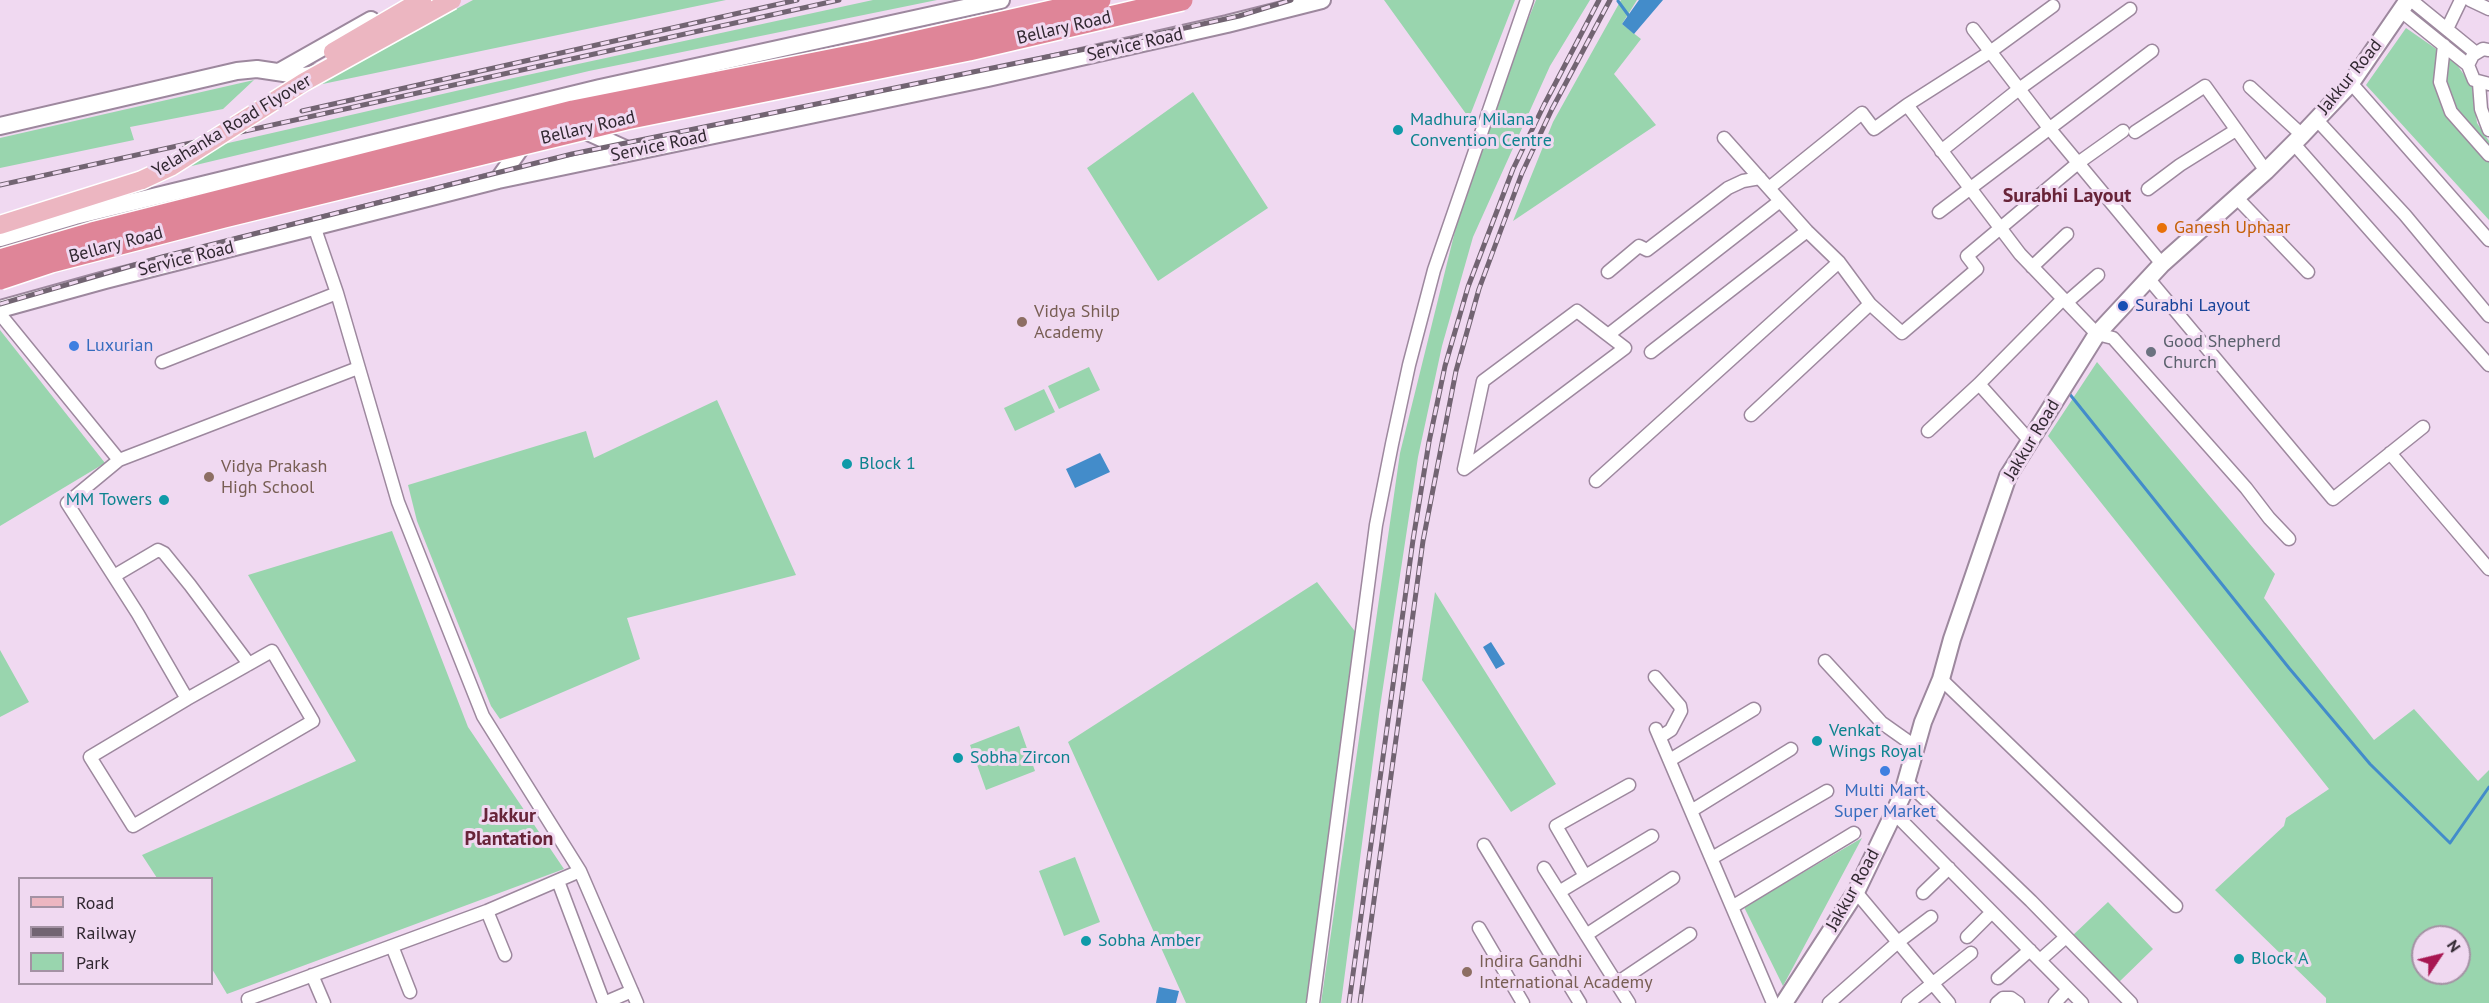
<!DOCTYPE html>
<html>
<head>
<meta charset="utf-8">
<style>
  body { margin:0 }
  #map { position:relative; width:2489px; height:1003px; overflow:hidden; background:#f0d9f1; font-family:"PT Sans",sans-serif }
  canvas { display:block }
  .legend { position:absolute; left:18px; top:877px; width:195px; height:108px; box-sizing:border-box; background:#f0d9f1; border:2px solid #a492a4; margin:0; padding:8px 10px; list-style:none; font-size:18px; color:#312831 }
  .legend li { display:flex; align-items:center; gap:12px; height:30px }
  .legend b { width:30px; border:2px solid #a492a4 }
  .north { position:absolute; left:2411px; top:925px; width:60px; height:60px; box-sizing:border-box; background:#f0d9f1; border:2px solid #a492a4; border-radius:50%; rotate:55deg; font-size:16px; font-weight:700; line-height:24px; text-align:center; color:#312831 }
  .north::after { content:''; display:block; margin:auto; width:21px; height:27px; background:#a81752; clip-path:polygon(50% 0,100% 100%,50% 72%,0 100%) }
</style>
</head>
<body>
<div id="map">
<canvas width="2489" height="1003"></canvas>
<ul class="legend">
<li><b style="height:8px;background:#ecb6c1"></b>Road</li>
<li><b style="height:8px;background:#726472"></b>Railway</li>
<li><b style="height:16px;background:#99d5ae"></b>Park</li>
</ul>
<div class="north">N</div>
</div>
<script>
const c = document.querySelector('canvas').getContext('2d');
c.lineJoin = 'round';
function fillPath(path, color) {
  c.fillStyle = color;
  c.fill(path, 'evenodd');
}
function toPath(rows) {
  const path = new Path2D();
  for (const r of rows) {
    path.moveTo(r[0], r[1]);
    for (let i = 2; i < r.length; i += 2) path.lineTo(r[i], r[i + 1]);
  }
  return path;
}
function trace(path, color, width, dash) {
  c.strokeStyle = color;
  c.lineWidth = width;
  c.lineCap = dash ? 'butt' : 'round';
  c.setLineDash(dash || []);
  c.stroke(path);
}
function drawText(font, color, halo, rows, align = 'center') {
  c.font = font + ' "PT Sans",sans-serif';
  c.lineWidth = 6;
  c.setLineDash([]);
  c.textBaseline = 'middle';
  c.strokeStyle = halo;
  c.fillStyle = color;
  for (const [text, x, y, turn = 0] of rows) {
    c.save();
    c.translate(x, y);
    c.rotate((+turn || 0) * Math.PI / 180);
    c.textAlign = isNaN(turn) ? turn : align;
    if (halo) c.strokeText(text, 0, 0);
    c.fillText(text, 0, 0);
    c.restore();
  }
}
const green = toPath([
  [473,0,726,0,313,86],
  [873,0,937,0,589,71,175,170,224,144,495,82],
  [1384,0,1515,0,1469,118],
  [1536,0,1590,0,1550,66,1473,237,1442,346,1418,457,1380,707,1341,1003,1321,1003,1400,453,1456,227,1521,37],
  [1621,0,1637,0,1622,24,1641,39,1614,74,1656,125,1513,221,1553,122],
  [2406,28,2455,62,2472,86,2477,123,2489,141,2489,220,2366,85],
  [254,80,223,109,130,127,134,140,0,168,0,138],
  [1193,92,1268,208,1158,281,1087,168],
  [0,330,105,463,0,526],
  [2097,362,2275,574,2264,598,2374,740,2414,709,2478,781,2489,770,2489,1003,2326,1003,2326,998,2215,890,2284,826,2286,818,2329,789,2048,436],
  [2423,937,2459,937,2459,973,2423,973],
  [1089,367,1100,390,1059,409,1048,386],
  [1044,389,1055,412,1015,431,1004,408],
  [717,400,796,575,627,618,640,659,500,719,491,706,417,521,408,485,586,431,594,458],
  [392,531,468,727,564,869,227,994,212,969,212,878,157,878,142,855,356,761,248,575],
  [1317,582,1357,634,1308,1003,1186,1003,1068,742],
  [1435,592,1556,784,1511,812,1422,680],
  [0,650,29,702,0,717],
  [1019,726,1035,771,986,790,970,745],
  [1862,838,1783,986,1744,907],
  [1075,857,1100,922,1064,936,1039,871],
  [2108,902,2153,949,2118,983,2072,936]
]);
const water = toPath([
  [1639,0,1663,0,1634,34,1622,24],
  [1100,453,1110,472,1075,488,1066,469],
  [1491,642,1505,664,1496,669,1483,647],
  [1159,987,1179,991,1176,1003,1156,1003]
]);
const stream = toPath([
  [1618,1,1629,16],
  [2068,392,2289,668,2370,764,2450,843,2489,787]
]);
const street = toPath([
  [2411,0,2476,53],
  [2470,0,2489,9],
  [2401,11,2468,65],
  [1973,29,2049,128,2162,264],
  [2447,29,2461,0],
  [2444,45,2440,82,2451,112,2489,155],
  [2489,50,2483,49,2473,55,2468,65,2474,80,2489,84],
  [2351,83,2489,240],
  [2479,83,2481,109,2489,130],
  [2250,87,2302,135],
  [1907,105,1990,52,2053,6],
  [2317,120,2405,215,2489,316],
  [2135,132,2205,86,2266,171],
  [1724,138,1807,231,1839,262,1870,304,1902,333,1977,269,1967,256,2078,163,2123,131],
  [2294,144,2489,365],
  [1941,151,2019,89,2130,9],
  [1769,188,1862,113,1874,129,1907,105,2020,254,2097,334,2113,338,2246,488,2269,518,2289,539],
  [2148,189,2180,165,2236,130],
  [2237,198,2308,272],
  [1939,212,2152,51],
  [314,226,337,293,398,502,483,716,580,871,637,1003],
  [2032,267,2067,234],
  [1608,272,1639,246,1647,250,1728,188,1743,181,1760,178],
  [2148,278,2333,499,2423,427],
  [2067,302,2098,275],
  [0,314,119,460],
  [1608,335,1577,311,1483,381,1464,469,1625,348,1608,335,1780,201],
  [1651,352,1807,231],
  [162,362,337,293],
  [1979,384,2030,441],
  [1751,415,1870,304],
  [1928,431,1979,384,2063,299],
  [2390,453,2489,569],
  [1596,481,1839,262],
  [114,576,158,550,164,553,190,585,249,664],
  [1825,661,1882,723,1916,747],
  [1655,677,1680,706,1681,711,1671,730,1660,737],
  [1941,679,2176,906],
  [187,699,90,757,133,826,313,721,272,651,187,699,138,614,67,503,119,460,358,368],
  [1656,729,1773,1003],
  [1670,760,1754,709],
  [1906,781,2031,901,2131,1003],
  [1691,811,1791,749],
  [1893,812,2082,1003],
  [1484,845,1580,1003],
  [1712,858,1827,791],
  [1544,868,1629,1003],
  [1585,876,1556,826,1629,785],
  [558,881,604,1003],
  [1559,892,1652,836],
  [1856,892,1949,1003],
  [1923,893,1949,868],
  [1732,907,1854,833],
  [487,911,505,955],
  [1479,928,1523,1003],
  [1586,935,1673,878],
  [1967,937,1992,912],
  [392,946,410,992],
  [2040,960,2066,937],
  [312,975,324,1003],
  [1998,978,2030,950],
  [1617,983,1690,934],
  [249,1003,248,999,487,911,580,871],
  [604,1003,632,991],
  [1313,1003,1376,525,1392,444,1409,365,1434,270,1527,0],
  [1829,1003,1898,942,1931,917],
  [1908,1003,1971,953],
  [1997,1003,2003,998,2011,998,2018,1003],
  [2055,1003,2068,989]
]);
const secondary = toPath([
  [279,72,371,20],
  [0,126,237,71,257,69,304,76,319,73],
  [579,128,630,151],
  [498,180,522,146,521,138],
  [0,238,75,216,600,88,1001,0],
  [0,309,105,280,498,180,988,78,1227,24,1322,0],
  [1784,1003,1856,892,1902,796,1923,722,1941,679,1952,639,2008,476,2097,334,2162,264,2266,171,2302,135,2351,83,2408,0]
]);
const primary = toPath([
  [0,225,142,180]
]);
const rail = toPath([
  [302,111,797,0],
  [0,185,839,0],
  [0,304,162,257,572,154,1144,37,1239,16,1291,0],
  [1349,1003,1413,540,1429,442,1445,366,1468,287,1513,169,1544,105,1599,0],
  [1360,1003,1423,541,1456,371,1479,289,1522,173,1552,109,1610,0]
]);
const primaryBridge = toPath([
  [333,52,422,0],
  [142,180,172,166,304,82,452,0]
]);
const highwayBridge = toPath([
  [0,260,92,233,573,111,870,52,1100,0],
  [0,279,51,262,224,217,626,119,969,50,1182,0]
]);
const markers = [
  [1398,130,6,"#0f9aa8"],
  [2162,228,6,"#e8710a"],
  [2123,306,6,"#1a4fb4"],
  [1022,322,6,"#8d6e63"],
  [74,346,6,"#3f7fe0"],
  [2151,352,6,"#6b7280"],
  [847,464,6,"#0f9aa8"],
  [209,477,6,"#8d6e63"],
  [164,500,6,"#0f9aa8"],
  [1817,741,6,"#0f9aa8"],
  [958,758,6,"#0f9aa8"],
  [1885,771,6,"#3f7fe0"],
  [1086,941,6,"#0f9aa8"],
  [2239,959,6,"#0f9aa8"],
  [1467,972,6,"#8d6e63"]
];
const streetNames = [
  ["Bellary Road",1064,28,-13],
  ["Service Road",1135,45,-13],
  ["Jakkur Road",2350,77,-51],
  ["Yelahanka Road Flyover",232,126,-31],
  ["Bellary Road",588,128,-13],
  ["Service Road",659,146,-12],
  ["Bellary Road",116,245,-15],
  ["Service Road",186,259,-14],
  ["Jakkur Road",2032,440,-59],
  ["Jakkur Road",1853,890,-61]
];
const cultureNames = [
  ["Madhura Milana",1410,120],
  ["Convention Centre",1410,141],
  ["Block 1",859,464],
  ["MM Towers",152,500,"right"],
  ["Venkat",1829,731],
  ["Wings Royal",1829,752],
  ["Sobha Zircon",970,758],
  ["Sobha Amber",1098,941],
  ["Block A",2251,959]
];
const foodNames = [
  ["Ganesh Uphaar",2174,228]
];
const transitNames = [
  ["Surabhi Layout",2135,306]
];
const educationNames = [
  ["Vidya Shilp",1034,312],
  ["Academy",1034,333],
  ["Vidya Prakash",221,467],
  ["High School",221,488],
  ["Indira Gandhi",1479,962],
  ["International Academy",1479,983]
];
const worshipNames = [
  ["Good Shepherd",2163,342],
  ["Church",2163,363]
];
const shopNames = [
  ["Luxurian",86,346],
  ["Multi Mart",1885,791,"center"],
  ["Super Market",1885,812,"center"]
];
const neighbourhoodNames = [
  ["Surabhi Layout",2067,196],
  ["Jakkur",509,816],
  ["Plantation",509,839]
];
fillPath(green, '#99d5ae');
fillPath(water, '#438cca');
trace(stream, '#438cca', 3);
trace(street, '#9d889e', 15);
trace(secondary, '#9d889e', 20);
trace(primary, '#fff', 21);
trace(street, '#fff', 12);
trace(secondary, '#fff', 16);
trace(primary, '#ecb6c1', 18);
trace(rail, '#726472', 5);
trace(rail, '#f0d9f1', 3, [9]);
trace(primaryBridge, '#fff', 21, []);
trace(highwayBridge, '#fff', 24, []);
trace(primaryBridge, '#ecb6c1', 18);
trace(highwayBridge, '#df8598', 21);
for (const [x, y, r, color] of markers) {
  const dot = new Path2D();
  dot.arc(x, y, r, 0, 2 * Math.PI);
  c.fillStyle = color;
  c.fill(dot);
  trace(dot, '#f0d9f1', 2);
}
drawText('18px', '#312831', '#f0d9f1', streetNames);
drawText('18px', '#0d838f', '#f0d9f1', cultureNames, 'left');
drawText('18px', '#c56008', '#f0d9f1', foodNames, 'left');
drawText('18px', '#164399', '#f0d9f1', transitNames, 'left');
drawText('18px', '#785e54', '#f0d9f1', educationNames, 'left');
drawText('18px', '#5b616d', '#f0d9f1', worshipNames, 'left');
drawText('18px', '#366cbe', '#f0d9f1', shopNames, 'left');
drawText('bold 20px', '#682439', '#f0d9f1', neighbourhoodNames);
</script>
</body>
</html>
